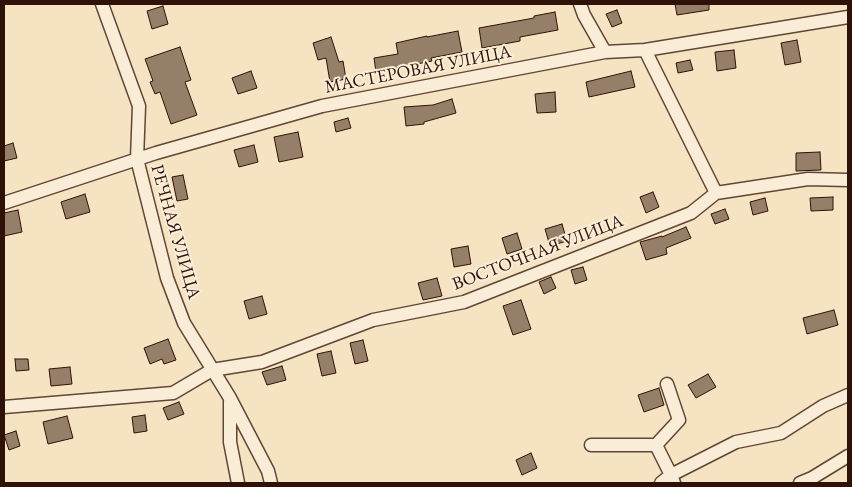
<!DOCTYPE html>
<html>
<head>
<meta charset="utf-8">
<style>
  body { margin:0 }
  #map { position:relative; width:852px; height:487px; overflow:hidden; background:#f6e3c2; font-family:"EB Garamond",serif }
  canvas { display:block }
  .frame { position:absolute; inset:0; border:5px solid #2f1207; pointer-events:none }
</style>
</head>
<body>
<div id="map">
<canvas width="852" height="487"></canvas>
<div class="frame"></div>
</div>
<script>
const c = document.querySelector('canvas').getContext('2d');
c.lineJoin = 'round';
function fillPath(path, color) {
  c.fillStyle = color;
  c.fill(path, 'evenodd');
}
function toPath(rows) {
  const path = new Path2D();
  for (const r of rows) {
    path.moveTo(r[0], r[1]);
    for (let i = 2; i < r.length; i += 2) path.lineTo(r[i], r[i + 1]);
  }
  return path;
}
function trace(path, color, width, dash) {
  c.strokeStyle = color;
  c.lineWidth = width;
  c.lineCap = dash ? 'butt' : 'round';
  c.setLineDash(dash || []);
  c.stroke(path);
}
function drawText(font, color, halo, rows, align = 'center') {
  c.font = font + ' "EB Garamond",serif';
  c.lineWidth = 4;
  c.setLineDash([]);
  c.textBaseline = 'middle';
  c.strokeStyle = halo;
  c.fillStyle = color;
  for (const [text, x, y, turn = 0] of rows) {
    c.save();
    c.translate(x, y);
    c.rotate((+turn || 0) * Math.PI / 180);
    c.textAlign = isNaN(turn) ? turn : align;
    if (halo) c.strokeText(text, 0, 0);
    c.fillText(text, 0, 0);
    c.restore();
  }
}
const building = toPath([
  [675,4,709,4,709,10,677,15,675,4],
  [163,6,168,24,152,29,147,11,163,6],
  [617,10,622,23,612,27,606,14,617,10],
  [555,12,558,30,520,37,520,41,482,48,479,28,534,18,534,16,555,12],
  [458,31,462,52,431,58,432,61,376,72,374,58,398,54,396,43,427,36,427,37,458,31],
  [331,37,339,62,343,61,346,79,330,82,326,58,318,60,313,43,331,37],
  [797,40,801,62,785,65,781,43,797,40],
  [180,47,191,80,185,82,197,115,171,124,160,92,155,94,150,82,153,81,145,59,180,47],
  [734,50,736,68,717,71,715,52,734,50],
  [690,60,693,70,678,73,676,63,690,60],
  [251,71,257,88,238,94,232,78,251,71],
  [631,71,635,87,589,97,586,82,631,71],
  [555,92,556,112,537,113,535,94,555,92],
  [452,99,456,113,424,122,424,124,406,126,404,107,433,105,452,99],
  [348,118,351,128,336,132,334,122,348,118],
  [298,132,303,157,279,162,274,137,298,132],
  [13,143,17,158,4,161,4,146,13,143],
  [254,145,258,162,239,167,234,150,254,145],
  [820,152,821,170,796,171,796,153,820,152],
  [183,175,188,199,177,201,172,177,183,175],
  [653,192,659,207,646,213,640,197,653,192],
  [85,194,90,212,66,219,61,202,85,194],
  [833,197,833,210,811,211,810,198,833,197],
  [765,198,768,211,753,215,750,202,765,198],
  [725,209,729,219,715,224,711,214,725,209],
  [18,210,22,232,4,236,4,213,18,210],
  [562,224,567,241,550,246,545,229,562,224],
  [686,227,691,238,666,248,667,254,646,260,640,242,662,236,662,237,686,227],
  [517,233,522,249,507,254,502,238,517,233],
  [468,246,471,264,454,267,451,249,468,246],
  [583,267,587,280,575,284,571,270,583,267],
  [551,277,556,288,544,294,539,282,551,277],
  [437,278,442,296,423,300,418,283,437,278],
  [262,296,267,314,249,319,244,301,262,296],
  [521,300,531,329,513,335,503,306,521,300],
  [834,310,838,325,807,334,803,318,834,310],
  [168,339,176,360,164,364,162,359,150,364,144,348,168,339],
  [363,340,368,361,355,364,350,343,363,340],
  [331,351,336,373,322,376,317,354,331,351],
  [15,359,28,359,29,370,16,371,15,359],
  [282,366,286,380,267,385,262,372,282,366],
  [70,367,72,384,51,386,49,369,70,367],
  [708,374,716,387,696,398,688,385,708,374],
  [659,388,664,405,644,412,638,395,659,388],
  [179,402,184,414,168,420,163,408,179,402],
  [145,415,147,431,134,433,132,417,145,415],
  [67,416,73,438,48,444,43,422,67,416],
  [16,431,20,446,9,450,4,435,16,431],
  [531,453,537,468,522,475,516,460,531,453]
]);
const minor = toPath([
  [102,4,139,106,137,159,167,278,184,323,230,398,268,471,271,483],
  [580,4,584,15,605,52],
  [645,50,716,193],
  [4,203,156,153,322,106,605,52,645,50,848,17],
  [667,384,679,420,656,445,671,475,674,483],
  [230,401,230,442,238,483],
  [4,407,173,393,212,370,262,362,373,320,464,302,691,213,716,193,808,179,848,180],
  [591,445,656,445],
  [661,483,671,475,736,442,781,433,823,406,848,395],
  [800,483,812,478,848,456]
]);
const streetNames = [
  ["МАСТЕРОВАЯ УЛИЦА",418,70,-11],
  ["РЕЧНАЯ УЛИЦА",175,232,74],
  ["ВОСТОЧНАЯ УЛИЦА",538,253,-21]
];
fillPath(building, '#967f68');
trace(building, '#2f1207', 1);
trace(minor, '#614636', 15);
trace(minor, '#f9edd7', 12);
drawText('18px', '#2f1207', '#f9edd7', streetNames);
</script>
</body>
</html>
